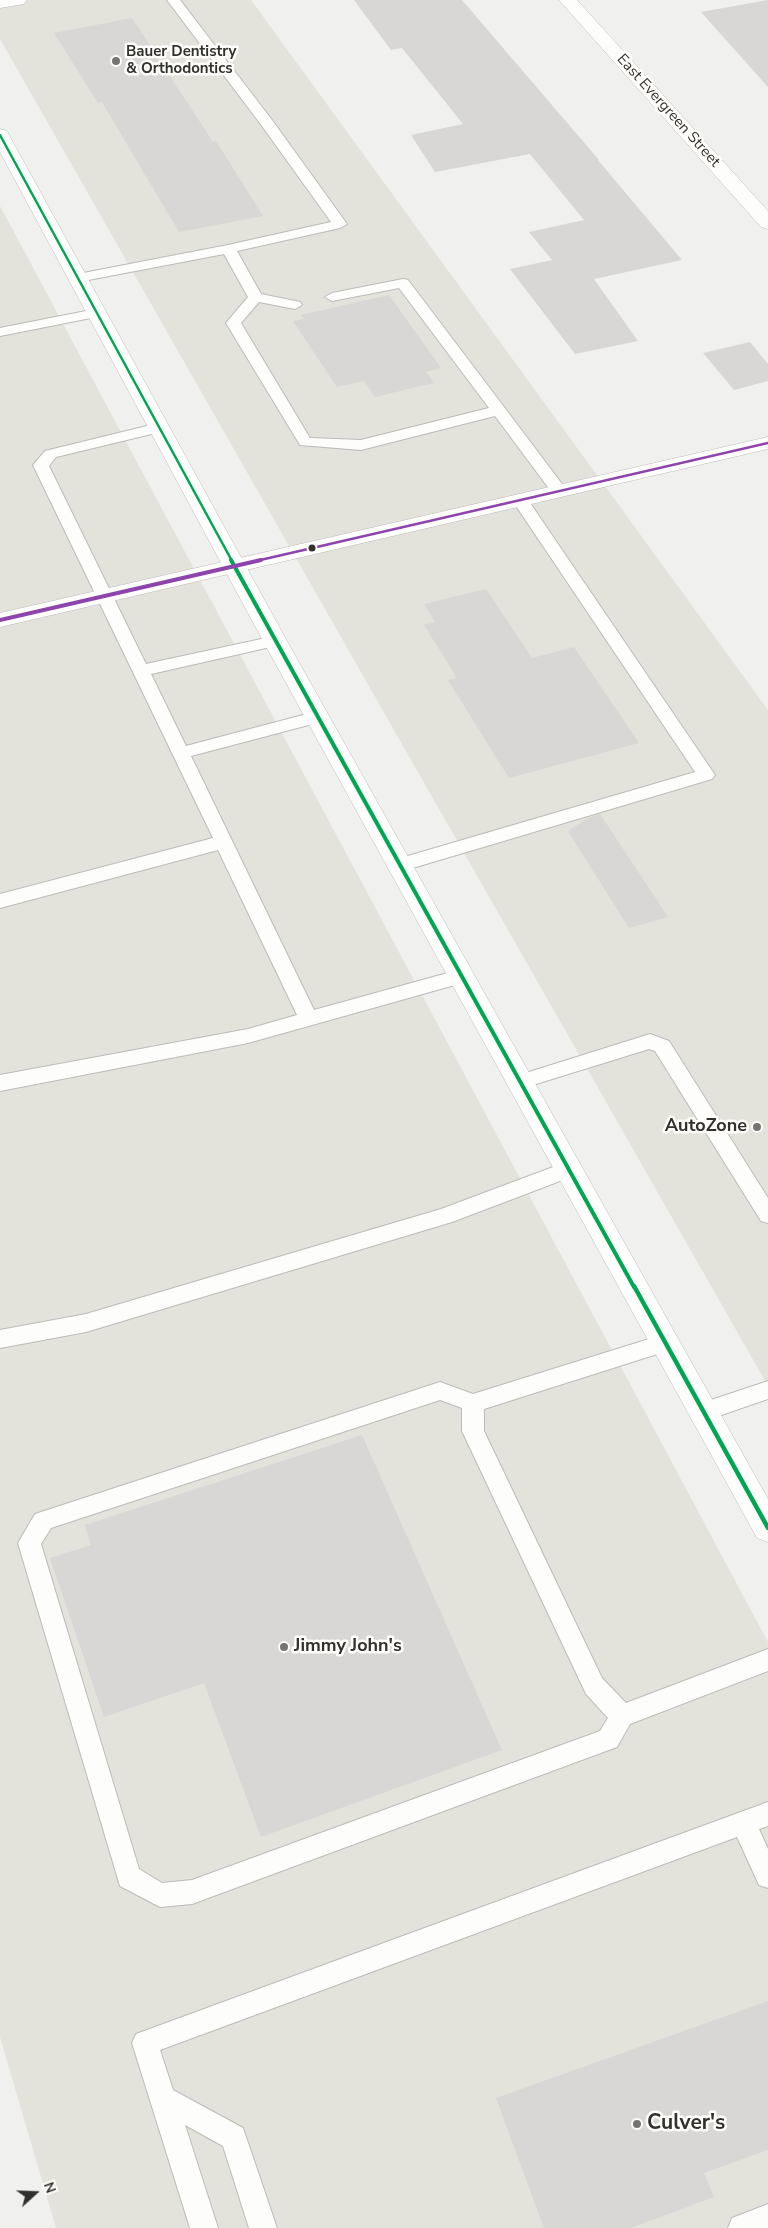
<!DOCTYPE html>
<html>
<head>
<meta charset="utf-8">
<style>
  body { margin:0 }
  #map { position:relative; width:768px; height:2228px; overflow:hidden; background:#f0f0ee; font-family:"Nunito Sans",sans-serif }
  canvas { display:block }
  .north { position:absolute; left:10px; top:2168px; width:50px; height:50px; -webkit-text-stroke:4px #fffefb; paint-order:stroke; rotate:70deg; font-size:14px; font-weight:700; line-height:20px; text-align:center; color:#31312f }
  .north::after { content:''; display:block; margin:auto; width:18px; height:22px; background:#31312f; clip-path:polygon(50% 0,100% 100%,50% 72%,0 100%) }
</style>
</head>
<body>
<div id="map">
<canvas width="768" height="2228"></canvas>
<div class="north">N</div>
</div>
<script>
const c = document.querySelector('canvas').getContext('2d');
c.lineJoin = 'round';
function fillPath(path, color) {
  c.fillStyle = color;
  c.fill(path, 'evenodd');
}
function toPath(rows) {
  const path = new Path2D();
  for (const r of rows) {
    path.moveTo(r[0], r[1]);
    for (let i = 2; i < r.length; i += 2) path.lineTo(r[i], r[i + 1]);
  }
  return path;
}
function trace(path, color, width, dash) {
  c.strokeStyle = color;
  c.lineWidth = width;
  c.lineCap = dash ? 'butt' : 'round';
  c.setLineDash(dash || []);
  c.stroke(path);
}
function drawText(font, color, halo, rows, align = 'center') {
  c.font = font + ' "Nunito Sans",sans-serif';
  c.lineWidth = 5;
  c.setLineDash([]);
  c.textBaseline = 'middle';
  c.strokeStyle = halo;
  c.fillStyle = color;
  for (const [text, x, y, turn = 0] of rows) {
    c.save();
    c.translate(x, y);
    c.rotate((+turn || 0) * Math.PI / 180);
    c.textAlign = isNaN(turn) ? turn : align;
    if (halo) c.strokeText(text, 0, 0);
    c.fillText(text, 0, 0);
    c.restore();
  }
}
const built = toPath([
  [0,0,251,0,768,710,768,1386,0,39],
  [0,206,768,1642,768,2228,56,2228,0,2037]
]);
const building = toPath([
  [354,0,462,0,599,160,598,160,682,260,594,279,638,341,575,354,510,269,552,260,529,232,584,220,530,154,435,172,411,135,463,124,402,48,391,50],
  [768,0,768,87,701,12],
  [132,18,213,142,216,141,263,216,179,232,102,102,98,103,54,33],
  [389,295,441,368,426,372,434,383,375,397,364,381,337,387,293,321,304,319,301,315],
  [750,342,768,364,768,381,734,390,703,353],
  [486,589,532,658,574,647,639,743,509,778,448,680,457,678,424,625,435,622,424,604],
  [600,814,668,917,629,928,568,831,588,818],
  [362,1435,502,1750,261,1837,204,1683,104,1717,50,1558,91,1545,85,1525],
  [768,2001,768,2150,704,2173,714,2197,631,2228,544,2228,496,2098]
]);
const service = toPath([
  [167,0,180,0,272,120,347,224,340,228,237,251,261,294,300,302,302,305,295,309,259,302,241,323,310,438,361,440,489,408,399,288,332,301,325,297,332,293,403,279,408,280,504,407,565,488,567,491,565,494,553,494,495,416,361,450,300,445,226,323,248,297,224,254,78,282,73,281,71,278,73,275,78,274,228,245,331,222,262,126,167,0],
  [96,309,101,310,103,313,101,316,0,336,0,328,96,309],
  [159,423,164,425,167,428,164,431,56,457,49,466,146,664,275,636,281,637,283,641,281,645,275,646,151,674,186,746,318,711,324,713,327,717,324,721,191,756,314,1010,462,969,469,971,472,976,469,981,462,983,248,1043,0,1091,0,1075,248,1029,297,1015,218,850,0,908,0,894,213,838,33,465,45,451,159,423],
  [520,495,526,497,715,775,712,779,406,870,400,871,394,870,391,865,394,860,695,772,512,500,514,497,520,495],
  [650,1034,669,1041,768,1198,768,1223,761,1221,655,1051,649,1049,520,1089,513,1087,510,1082,513,1077,650,1034],
  [569,1161,576,1163,579,1169,576,1175,452,1222,86,1332,0,1348,0,1330,86,1314,441,1209,569,1161],
  [665,1334,673,1337,676,1343,673,1349,484,1409,484,1431,602,1678,626,1703,768,1649,768,1671,630,1724,617,1747,192,1904,160,1907,120,1886,18,1543,35,1514,440,1382,473,1394,665,1334],
  [440,1400,462,1408,462,1431,586,1694,608,1718,600,1731,192,1880,162,1883,139,1869,41,1544,51,1528,440,1400],
  [768,1381,768,1399,704,1421,696,1419,693,1412,696,1405,768,1381],
  [768,1802,768,1826,759,1829,768,1849,768,1888,759,1885,737,1837,160,2050,173,2090,243,2128,277,2228,249,2228,223,2146,185,2125,218,2228,190,2228,132,2043,136,2034,768,1802],
  [768,2204,768,2228,728,2228,732,2218,768,2204]
]);
const minor = toPath([
  [0,0,27,0,24,4,0,8,0,0],
  [559,0,577,0,768,211,768,229,761,227,559,0],
  [768,437,768,449,0,627,0,613,768,437]
]);
const primary = toPath([
  [0,129,7,131,9,135,287,641,768,1499,768,1542,757,1538,263,641,0,152,0,129]
]);
const bus1Far2 = toPath([
  [0,135,232,561]
]);
const bus1Far1 = toPath([
  [231,560,634,1287]
]);
const bus1 = toPath([
  [634,1286,768,1528]
]);
const bus2Far1 = toPath([
  [256,561,768,443]
]);
const bus2 = toPath([
  [0,620,261,560]
]);
const markers = [
  [116,61,5,"#747472"],
  [312,548,4.5,"#31312f"],
  [757,1127,5,"#747472"],
  [284,1647,5,"#747472"],
  [637,2124,5,"#747472"]
];
const farPoinames = [
  ["Bauer Dentistry",126,52],
  ["& Orthodontics",126,69]
];
const farStreetnames = [
  ["East Evergreen Street",668,111,48]
];
const poiNames = [
  ["AutoZone",747,1127],
  ["Jimmy John's",294,1647,"left"]
];
const nearPoinames = [
  ["Culver's",647,2124]
];
fillPath(built, '#e3e2db');
fillPath(building, '#d8d7d6');
trace(service, '#bcbbba', 2);
trace(minor, '#bcbbba', 1);
trace(primary, '#bcbbba', 1);
fillPath(service, '#fdfdfc');
fillPath(minor, '#fdfdfc');
fillPath(primary, '#fdfdfc');
trace(bus1Far2, '#00a651', 2.5);
trace(bus1Far1, '#00a651', 4);
trace(bus1, '#00a651', 4.5);
trace(bus2Far1, '#8e44ad', 2.5);
trace(bus2, '#8e44ad', 4);
for (const [x, y, r, color] of markers) {
  const dot = new Path2D();
  dot.arc(x, y, r, 0, 2 * Math.PI);
  c.fillStyle = color;
  c.fill(dot);
  trace(dot, '#fffefb', 2);
}
drawText('bold 15px', '#31312f', '#fffefb', farPoinames, 'left');
drawText('15px', '#31312f', '#fffefb', farStreetnames);
drawText('bold 18px', '#31312f', '#fffefb', poiNames, 'right');
drawText('bold 21px', '#31312f', '#fffefb', nearPoinames, 'left');
</script>
</body>
</html>
